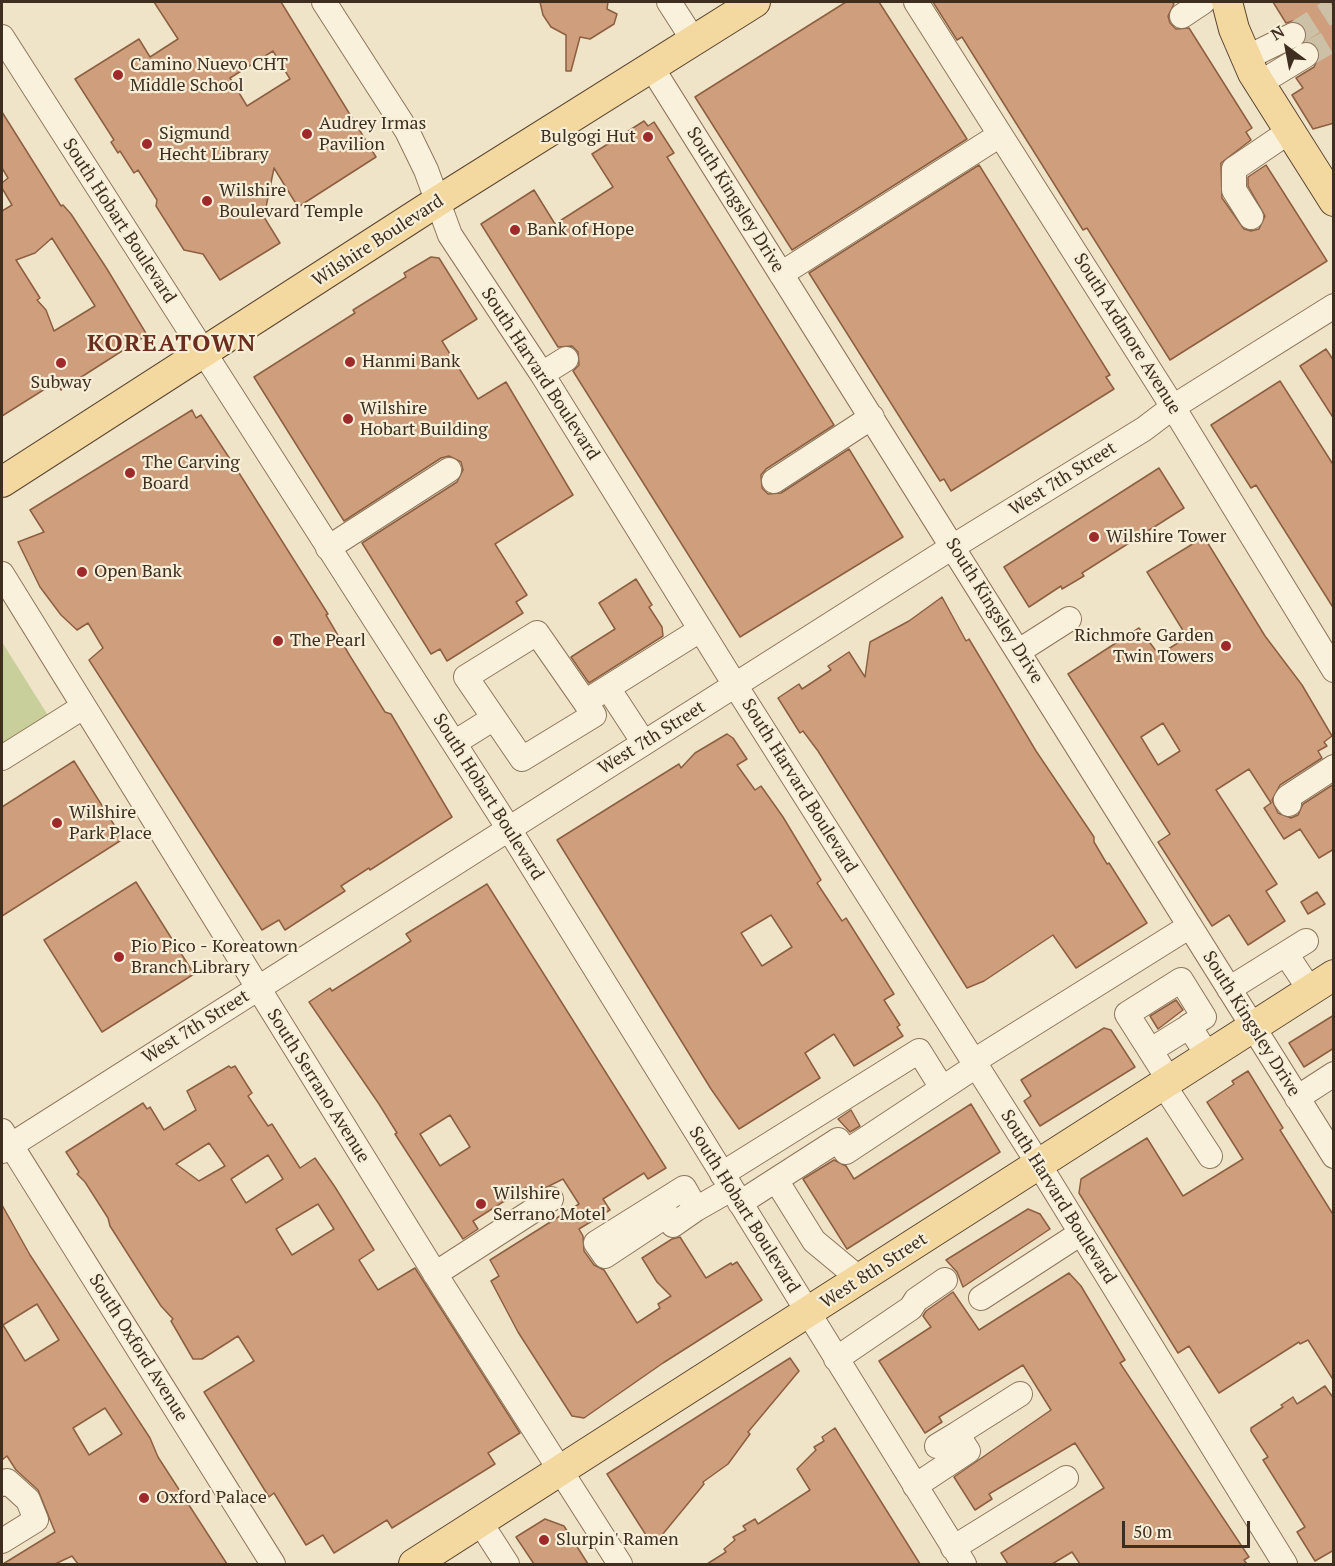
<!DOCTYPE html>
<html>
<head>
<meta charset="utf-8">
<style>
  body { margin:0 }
  #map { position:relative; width:1335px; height:1566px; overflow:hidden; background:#f0e4c8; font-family:"PT Serif",serif }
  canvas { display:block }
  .frame { position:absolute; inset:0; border:3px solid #3d2e20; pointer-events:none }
  .north { position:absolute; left:1257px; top:18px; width:60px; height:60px; -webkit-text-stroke:4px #f7eed8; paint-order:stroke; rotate:328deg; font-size:16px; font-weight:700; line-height:24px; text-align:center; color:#3d2e20 }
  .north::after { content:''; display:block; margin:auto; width:21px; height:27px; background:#3d2e20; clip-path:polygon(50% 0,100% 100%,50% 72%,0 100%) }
  .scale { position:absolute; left:1122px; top:1521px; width:128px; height:27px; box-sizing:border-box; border:3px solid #3d2e20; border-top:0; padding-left:8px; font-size:18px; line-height:21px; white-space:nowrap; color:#3d2e20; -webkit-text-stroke:4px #f7eed8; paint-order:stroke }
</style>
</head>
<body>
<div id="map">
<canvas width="1335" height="1566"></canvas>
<div class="frame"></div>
<div class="north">N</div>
<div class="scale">50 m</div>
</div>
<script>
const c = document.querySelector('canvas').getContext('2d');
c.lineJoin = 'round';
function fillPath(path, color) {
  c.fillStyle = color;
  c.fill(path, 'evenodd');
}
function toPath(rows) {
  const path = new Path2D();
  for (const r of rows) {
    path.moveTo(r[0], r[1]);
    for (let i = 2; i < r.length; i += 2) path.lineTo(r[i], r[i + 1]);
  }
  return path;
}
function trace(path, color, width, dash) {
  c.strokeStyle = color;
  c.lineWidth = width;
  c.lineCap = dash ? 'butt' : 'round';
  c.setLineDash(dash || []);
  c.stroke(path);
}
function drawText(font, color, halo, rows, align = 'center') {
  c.font = font + ' "PT Serif",serif';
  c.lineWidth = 4.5;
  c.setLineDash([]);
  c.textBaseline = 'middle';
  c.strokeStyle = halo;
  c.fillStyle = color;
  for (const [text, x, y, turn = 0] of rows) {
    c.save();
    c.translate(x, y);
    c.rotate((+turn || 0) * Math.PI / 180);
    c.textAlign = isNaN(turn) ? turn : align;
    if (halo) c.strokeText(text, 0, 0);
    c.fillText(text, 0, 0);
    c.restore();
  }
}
const green = toPath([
  [2,642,49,717,2,747]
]);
const building = toPath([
  [154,2,281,2,376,157,298,207,274,168,264,217,280,243,220,280,203,254,184,250,156,206,157,200,138,170,134,173,120,151,118,153,111,142,114,140,75,79,139,39,150,57,178,39,154,2],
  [273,51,290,79,247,106,230,78,273,51],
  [540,2,608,2,607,9,617,14,614,24,590,39,580,37,571,71,566,71,566,35,551,27,543,15,540,2],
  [846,2,879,2,967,139,792,250,695,97,846,2],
  [933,2,1172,2,1174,4,1168,16,1170,23,1176,29,1189,28,1252,128,1246,132,1251,140,1221,163,1222,198,1244,229,1251,231,1259,229,1265,216,1248,186,1248,177,1266,165,1327,261,1170,360,1087,228,1083,230,962,37,957,40,933,2],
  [1273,2,1334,2,1334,123,1313,129,1292,95,1303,88,1296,78,1314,67,1320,54,1313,43,1306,41,1306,29,1301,24,1293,21,1286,23,1273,2],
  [2,112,61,206,63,205,71,214,107,269,147,335,61,390,56,382,2,416,2,211,12,205,2,188,2,183,8,178,2,168,2,112],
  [52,238,95,306,54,331,46,310,37,300,40,298,16,260,35,253,52,238],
  [644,121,648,126,654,122,674,153,667,157,834,425,766,469,761,475,762,488,768,494,781,493,849,449,903,537,740,637,573,371,579,365,578,352,572,346,558,347,481,224,534,190,555,224,613,187,592,154,644,121],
  [979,165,1110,375,1106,377,1114,389,951,491,944,479,940,481,809,273,979,165],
  [431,257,439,258,477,319,442,341,478,399,506,382,573,495,495,544,527,595,516,602,523,613,447,661,440,649,431,654,362,543,457,482,463,470,461,462,449,456,441,458,344,521,254,377,355,313,353,310,406,277,404,273,431,257],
  [1326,349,1334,361,1334,419,1300,366,1326,349],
  [1280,381,1334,466,1334,609,1256,485,1251,488,1211,425,1280,381],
  [192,410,196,418,201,415,234,465,328,614,326,615,350,656,385,712,391,714,452,817,370,870,369,868,341,886,345,891,285,930,279,920,262,930,89,660,103,648,88,623,77,630,61,615,40,587,18,542,44,532,30,510,192,410],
  [1159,468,1184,508,1082,573,1084,576,1062,589,1061,586,1029,607,1004,567,1159,468],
  [1204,537,1265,636,1302,685,1332,736,1324,742,1327,746,1318,751,1322,758,1280,785,1272,800,1278,813,1291,818,1298,815,1303,804,1334,784,1334,849,1319,858,1300,829,1284,839,1264,808,1271,803,1249,769,1216,790,1277,884,1266,891,1285,921,1248,945,1229,915,1212,926,1158,842,1170,834,1068,674,1139,628,1159,655,1187,637,1147,572,1204,537],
  [1163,723,1180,751,1158,765,1141,737,1163,723],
  [636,579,652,605,649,607,662,627,663,636,589,683,571,657,615,629,599,603,636,579],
  [942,597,966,641,969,639,1036,751,1094,837,1094,842,1107,864,1109,863,1147,923,1076,968,1053,935,984,981,967,988,818,751,803,731,800,733,778,698,799,684,802,689,831,670,828,666,849,652,865,677,870,642,909,621,942,597],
  [727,734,733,738,747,759,737,765,755,790,761,786,783,817,821,880,817,883,842,921,846,918,894,994,884,1000,900,1025,897,1027,903,1036,854,1066,834,1034,805,1053,820,1078,739,1129,711,1089,557,840,679,764,681,768,695,753,727,734],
  [771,915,792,947,762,966,741,933,771,915],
  [74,761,123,839,2,916,2,807,74,761],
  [136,882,194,974,102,1032,44,940,136,882],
  [487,884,666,1168,648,1179,644,1173,603,1199,610,1210,579,1229,583,1236,584,1251,594,1265,604,1270,637,1323,660,1308,658,1304,671,1296,657,1282,642,1258,672,1239,680,1237,706,1278,731,1263,732,1265,737,1262,762,1300,663,1363,584,1418,572,1416,518,1332,491,1281,499,1276,490,1260,579,1204,563,1179,533,1194,528,1186,473,1221,478,1229,463,1239,395,1134,397,1133,379,1104,309,1002,330,988,332,991,411,941,406,934,487,884],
  [450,1115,470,1147,440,1166,420,1134,450,1115],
  [1317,892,1325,904,1308,914,1301,902,1317,892],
  [1176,1000,1183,1010,1158,1029,1150,1016,1176,1000],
  [1334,1015,1334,1048,1304,1067,1289,1043,1334,1015],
  [1104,1028,1111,1030,1135,1067,1040,1126,1024,1101,1031,1096,1021,1080,1104,1028],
  [229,1066,231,1068,235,1066,252,1093,248,1096,268,1126,272,1124,300,1168,315,1158,335,1187,374,1250,359,1260,378,1290,415,1268,520,1433,488,1453,495,1464,392,1528,387,1520,334,1553,323,1535,306,1545,274,1493,269,1497,204,1392,254,1361,238,1336,202,1359,193,1359,171,1321,173,1319,161,1306,110,1226,108,1218,85,1182,77,1174,79,1172,66,1152,143,1103,147,1109,150,1107,164,1130,196,1110,187,1091,229,1066],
  [209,1143,225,1166,199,1181,176,1164,209,1143],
  [268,1155,283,1179,246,1203,231,1179,268,1155],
  [318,1204,334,1229,292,1255,276,1229,318,1204],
  [1248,1071,1283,1128,1280,1130,1334,1216,1334,1381,1308,1340,1300,1344,1299,1342,1219,1393,1189,1346,1178,1353,1079,1193,1081,1179,1147,1138,1183,1196,1243,1159,1207,1102,1234,1084,1232,1081,1248,1071],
  [971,1104,1000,1152,847,1249,803,1179,834,1160,846,1166,854,1179,971,1104],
  [851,1110,860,1126,850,1132,838,1119,851,1110],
  [2,1205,30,1255,150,1438,158,1457,227,1564,78,1564,72,1556,55,1564,3,1564,55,1532,38,1490,16,1470,7,1456,2,1460,2,1205],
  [37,1304,59,1340,25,1361,3,1325,37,1304],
  [105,1408,122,1434,89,1455,73,1428,105,1408],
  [1028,1209,1040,1214,1050,1229,963,1287,957,1272,946,1260,1028,1209],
  [1069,1273,1081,1286,1125,1360,1120,1363,1249,1557,1244,1560,1247,1564,1080,1564,1072,1552,1052,1564,1008,1564,1001,1553,1104,1488,1075,1443,989,1494,992,1499,975,1510,954,1477,1051,1410,1023,1365,939,1417,942,1422,925,1433,879,1361,931,1327,923,1316,926,1311,953,1292,979,1330,1069,1273],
  [790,1358,799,1371,748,1432,750,1434,728,1464,703,1482,704,1484,653,1546,607,1474,790,1358],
  [1325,1386,1334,1399,1334,1550,1315,1561,1297,1532,1305,1527,1263,1460,1268,1457,1251,1431,1251,1428,1283,1407,1281,1405,1293,1397,1297,1404,1325,1386],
  [835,1428,920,1564,707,1564,726,1552,724,1549,735,1540,733,1537,746,1530,743,1526,755,1519,758,1524,810,1490,797,1469,816,1450,814,1447,824,1441,822,1437,835,1428],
  [545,1519,564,1526,588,1564,534,1564,516,1537,545,1519]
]);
const minorTunnel = toPath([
  [1293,35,1334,9],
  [1306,55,1334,39]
]);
const minor = toPath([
  [324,2,407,131,426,170,450,235,542,374,735,685,1038,1163,1285,1564],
  [669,2,694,41],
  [916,2,1173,407,1334,670],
  [1182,16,1203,2],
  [2,37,509,829,964,1564],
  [1246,58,1293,35],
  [652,68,1334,1156],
  [1260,83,1306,55],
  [1251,217,1234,190,1234,169,1290,131],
  [781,274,1000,135],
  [542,374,566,359],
  [774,481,872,417],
  [328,548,449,470],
  [2,574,444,1288,620,1564],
  [1019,651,1069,619],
  [608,688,644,743],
  [585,702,594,715,522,759,466,677,537,633,585,702,700,630],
  [454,743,494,718],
  [2,758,83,707],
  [1289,804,1286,800,1288,797,1334,767],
  [1286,954,1310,990],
  [1229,989,1306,941],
  [1156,1047,1185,1029],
  [974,1061,1190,926],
  [1169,1080,1127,1014,1181,980,1204,1017,1189,1026,1208,1056],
  [1163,1084,1210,1156],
  [1297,1098,1334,1074],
  [2,1131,273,1564],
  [2,1151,954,546,1144,429,1173,407,1334,306],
  [722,1174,919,1051,942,1088],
  [776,1180,814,1241,861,1280],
  [740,1203,838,1140,846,1152,976,1066],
  [696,1209,673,1225,667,1215,605,1256,596,1243,684,1188,696,1209,731,1189],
  [435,1274,551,1199],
  [981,1298,1081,1233],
  [836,1359,911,1308,916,1300,945,1280],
  [937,1446,957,1434],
  [2,1484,7,1481,28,1500,36,1520,2,1541],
  [915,1486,968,1451,957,1434,1020,1394],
  [480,1522,507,1564],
  [953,1548,1066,1478]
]);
const major = toPath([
  [1227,2,1234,29,1253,73,1334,201],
  [2,482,438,201,755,2],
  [414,1564,1334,975]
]);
const markers = [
  [118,75,6,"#9e2a2b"],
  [307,134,6,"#9e2a2b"],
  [648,137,6,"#9e2a2b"],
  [147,144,6,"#9e2a2b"],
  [207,201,6,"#9e2a2b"],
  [515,230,6,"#9e2a2b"],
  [350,362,6,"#9e2a2b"],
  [61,363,6,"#9e2a2b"],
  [348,419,6,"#9e2a2b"],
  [130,473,6,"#9e2a2b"],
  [1094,537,6,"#9e2a2b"],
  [82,572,6,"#9e2a2b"],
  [278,641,6,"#9e2a2b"],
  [1226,646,6,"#9e2a2b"],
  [57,823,6,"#9e2a2b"],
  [119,957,6,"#9e2a2b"],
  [481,1204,6,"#9e2a2b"],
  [144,1498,6,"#9e2a2b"],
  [544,1540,6,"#9e2a2b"]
];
const poiNames = [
  ["Camino Nuevo CHT",130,65],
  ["Middle School",130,86],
  ["Audrey Irmas",319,124],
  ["Pavilion",319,145],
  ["Sigmund",159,134],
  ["Hecht Library",159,155],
  ["Bulgogi Hut",636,137,"right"],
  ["Wilshire",219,191],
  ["Boulevard Temple",219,212],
  ["Bank of Hope",527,230],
  ["Hanmi Bank",362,362],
  ["Subway",61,383,"center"],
  ["Wilshire",360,409],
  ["Hobart Building",360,430],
  ["The Carving",142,463],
  ["Board",142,484],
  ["Wilshire Tower",1106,537],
  ["Open Bank",94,572],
  ["Richmore Garden",1214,636,"right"],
  ["Twin Towers",1214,657,"right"],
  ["The Pearl",290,641],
  ["Wilshire",69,813],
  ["Park Place",69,834],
  ["Pio Pico - Koreatown",131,947],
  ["Branch Library",131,968],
  ["Wilshire",493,1194],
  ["Serrano Motel",493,1215],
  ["Oxford Palace",156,1498],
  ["Slurpin' Ramen",556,1540]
];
const streetNames = [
  ["South Kingsley Drive",735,200,58],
  ["South Hobart Boulevard",119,221,57],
  ["Wilshire Boulevard",378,241,-33],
  ["South Ardmore Avenue",1127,334,58],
  ["South Harvard Boulevard",540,374,57],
  ["West 7th Street",1063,479,-32],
  ["South Kingsley Drive",994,611,58],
  ["West 7th Street",652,738,-32],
  ["South Harvard Boulevard",799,786,58],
  ["South Hobart Boulevard",488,797,58],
  ["South Kingsley Drive",1251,1024,58],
  ["West 7th Street",196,1027,-32],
  ["South Serrano Avenue",318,1086,58],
  ["South Harvard Boulevard",1058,1197,58],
  ["South Hobart Boulevard",744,1210,58],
  ["West 8th Street",874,1271,-33],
  ["South Oxford Avenue",138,1348,58]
];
const districtNames = [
  ["KOREATOWN",172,344]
];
fillPath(green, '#c9cf9b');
fillPath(building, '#cf9f7d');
trace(building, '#8d5f41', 1.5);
trace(minorTunnel, '#ccc0a6', 24, [24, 12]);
trace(minor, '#8d765c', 26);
trace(major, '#5b4430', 32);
trace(minor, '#faf1dc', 24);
trace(major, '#f3d9a0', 30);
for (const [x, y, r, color] of markers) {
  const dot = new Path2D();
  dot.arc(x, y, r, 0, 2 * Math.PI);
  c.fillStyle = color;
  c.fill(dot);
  trace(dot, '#f7eed8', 2);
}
drawText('18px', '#3d2e20', '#f7eed8', poiNames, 'left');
drawText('18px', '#3d2e20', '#f7eed8', streetNames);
c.letterSpacing = '1.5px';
drawText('bold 24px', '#6b2e1e', '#f7eed8', districtNames);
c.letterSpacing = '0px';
</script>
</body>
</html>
